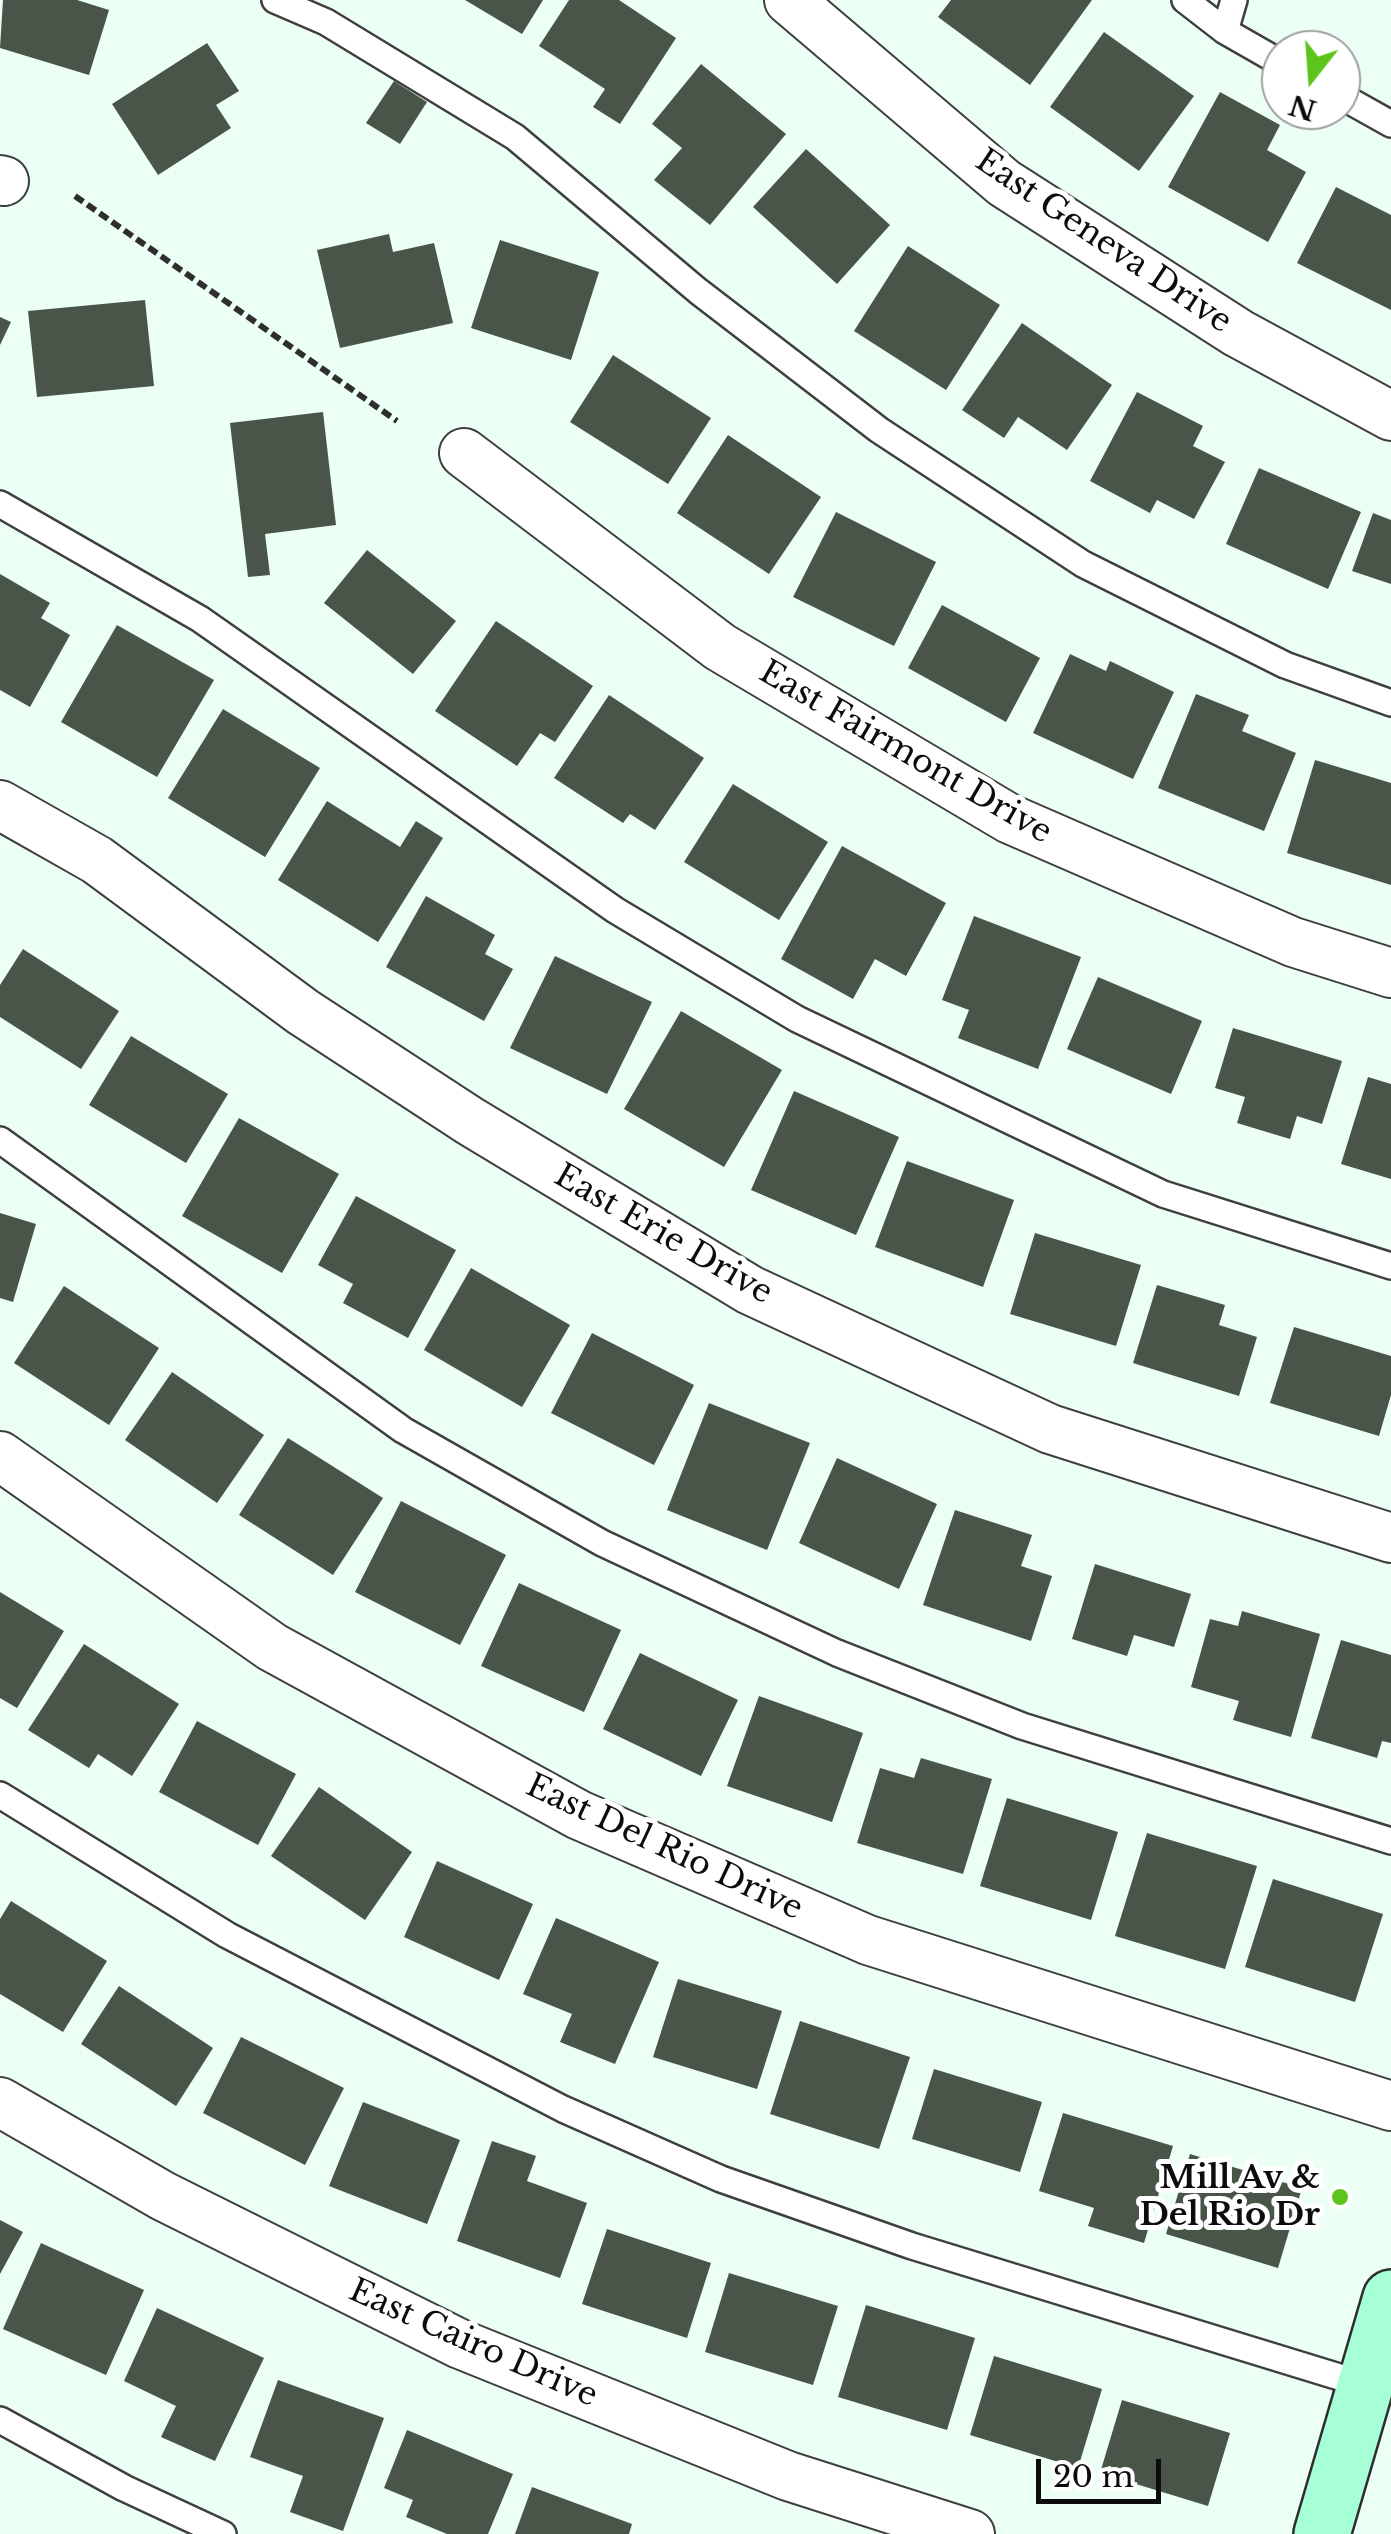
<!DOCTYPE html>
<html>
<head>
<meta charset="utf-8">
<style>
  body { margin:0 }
  #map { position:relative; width:1391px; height:2534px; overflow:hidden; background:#ebfff4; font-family:"Libre Baskerville",serif }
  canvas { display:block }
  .north { position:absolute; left:1261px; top:30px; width:100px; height:100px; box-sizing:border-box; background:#fff; border:2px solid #9e9e9e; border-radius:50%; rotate:197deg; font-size:28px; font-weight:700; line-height:40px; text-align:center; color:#0c0c0c }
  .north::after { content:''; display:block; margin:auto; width:35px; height:45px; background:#5dc41c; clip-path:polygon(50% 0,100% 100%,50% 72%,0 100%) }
  .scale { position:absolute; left:1036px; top:2459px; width:125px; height:45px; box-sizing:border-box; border:5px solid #0c0c0c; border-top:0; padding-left:12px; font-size:30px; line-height:35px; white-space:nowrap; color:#0c0c0c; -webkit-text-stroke:8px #fff; paint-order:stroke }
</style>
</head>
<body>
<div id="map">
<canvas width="1391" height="2534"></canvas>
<div class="north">N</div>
<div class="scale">20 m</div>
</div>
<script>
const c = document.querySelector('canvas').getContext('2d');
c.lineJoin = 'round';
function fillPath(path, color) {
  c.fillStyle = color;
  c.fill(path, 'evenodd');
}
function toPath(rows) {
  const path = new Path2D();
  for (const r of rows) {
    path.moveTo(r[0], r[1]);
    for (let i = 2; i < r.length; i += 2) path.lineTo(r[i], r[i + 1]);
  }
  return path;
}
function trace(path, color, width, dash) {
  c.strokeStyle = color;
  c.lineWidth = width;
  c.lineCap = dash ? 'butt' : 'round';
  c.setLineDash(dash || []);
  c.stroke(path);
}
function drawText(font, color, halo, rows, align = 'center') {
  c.font = font + ' "Libre Baskerville",serif';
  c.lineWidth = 10;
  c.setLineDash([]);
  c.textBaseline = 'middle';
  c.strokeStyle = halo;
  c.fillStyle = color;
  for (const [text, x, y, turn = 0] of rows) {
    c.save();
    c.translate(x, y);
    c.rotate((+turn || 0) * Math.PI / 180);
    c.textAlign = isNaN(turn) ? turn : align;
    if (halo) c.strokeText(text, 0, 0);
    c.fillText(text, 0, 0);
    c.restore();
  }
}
const building = toPath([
  [3,0,77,0,109,10,89,75,0,48],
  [465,0,543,0,522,34],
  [569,0,619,0,676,38,620,124,593,107,605,89,539,46],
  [951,0,1092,0,1030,85,938,17],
  [1104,32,1194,96,1139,171,1050,107],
  [207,43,239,91,216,105,231,128,158,175,112,104],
  [701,64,786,134,710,225,654,180,682,148,652,124],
  [394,81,427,102,400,144,366,123],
  [1220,92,1280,125,1267,150,1306,172,1268,242,1168,187],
  [806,149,890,225,837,284,753,207],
  [1336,187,1391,215,1391,310,1297,263],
  [389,234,393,252,434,243,453,323,340,348,317,250],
  [500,240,599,272,571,360,471,328],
  [908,246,1000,305,946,390,854,331],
  [145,300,154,386,37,397,28,311],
  [0,317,11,322,0,345],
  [1022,323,1112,385,1067,450,1018,417,1004,438,962,410],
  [613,355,711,418,668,484,570,422],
  [1137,392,1203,426,1193,446,1225,462,1194,519,1157,500,1150,513,1090,481],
  [323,412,336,525,265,534,270,575,248,577,230,423],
  [728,435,821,497,769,574,677,513],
  [1259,468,1361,512,1328,589,1226,544],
  [836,512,936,562,894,646,793,597],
  [1373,513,1391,520,1391,584,1352,571],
  [367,550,456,621,413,674,324,603],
  [0,574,50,603,41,618,70,635,30,707,0,690],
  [942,605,1040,658,1006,722,908,668],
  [496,621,593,686,555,742,540,733,517,766,435,711],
  [117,625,214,680,157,777,61,722],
  [1070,654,1106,671,1110,661,1174,692,1133,779,1033,733],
  [1196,694,1249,715,1242,731,1296,753,1264,831,1158,788],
  [609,695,704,758,655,830,630,814,623,823,554,778],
  [223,709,320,768,265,857,168,798],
  [1315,760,1391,783,1391,885,1287,853],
  [733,784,828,842,779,920,684,862],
  [327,801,400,847,416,821,443,838,378,942,278,880],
  [842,846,946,903,906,976,875,959,853,999,781,959],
  [426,896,495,935,485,954,513,969,484,1021,386,967],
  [974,916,1081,957,1038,1069,958,1038,969,1010,942,1000],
  [23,949,119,1011,81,1069,0,1017,0,985],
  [555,956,652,1002,607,1094,510,1048],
  [1098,977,1202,1021,1171,1094,1067,1049],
  [681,1011,782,1070,724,1167,624,1109],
  [1233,1028,1342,1061,1322,1124,1297,1116,1290,1139,1237,1123,1245,1097,1215,1088],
  [131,1036,228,1094,186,1163,89,1105],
  [1368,1077,1391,1084,1391,1179,1341,1164],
  [794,1091,899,1137,856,1235,751,1190],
  [239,1118,339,1174,282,1273,182,1216],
  [907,1161,1014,1200,983,1287,875,1247],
  [356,1196,456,1250,408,1338,343,1303,353,1284,318,1265],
  [0,1213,36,1224,13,1302,0,1298],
  [1035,1233,1141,1265,1116,1346,1010,1314],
  [471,1268,570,1325,522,1407,424,1350],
  [1157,1285,1225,1305,1219,1325,1257,1337,1239,1396,1133,1363],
  [64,1286,159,1348,109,1425,14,1363],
  [1294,1327,1391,1356,1391,1395,1379,1436,1270,1403],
  [592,1333,694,1385,654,1465,551,1413],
  [172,1372,264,1435,217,1503,125,1440],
  [709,1403,810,1443,767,1550,667,1510],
  [288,1438,383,1498,333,1575,239,1515],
  [837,1458,937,1504,899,1589,799,1543],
  [401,1501,506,1555,460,1645,355,1592],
  [955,1510,1032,1535,1021,1566,1052,1576,1031,1641,923,1605],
  [1095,1564,1191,1594,1174,1647,1134,1635,1127,1656,1072,1639],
  [519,1583,621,1630,584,1712,481,1666],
  [0,1592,64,1631,17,1708,0,1698],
  [1242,1611,1320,1634,1291,1737,1233,1720,1239,1701,1191,1687,1210,1619,1238,1626],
  [1341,1640,1391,1655,1391,1743,1382,1741,1377,1758,1311,1738],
  [84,1644,179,1704,132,1776,98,1754,89,1768,28,1730],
  [640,1653,738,1700,701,1776,603,1729],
  [759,1696,863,1733,832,1822,727,1786],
  [197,1721,296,1774,258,1845,159,1792],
  [921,1758,992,1779,963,1874,857,1843,880,1768,914,1778],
  [319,1787,412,1852,365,1920,271,1856],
  [1007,1798,1118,1832,1091,1920,980,1886],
  [1147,1833,1257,1866,1225,1969,1115,1936],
  [437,1861,533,1904,499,1980,404,1937],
  [1273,1879,1383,1914,1355,2002,1245,1967],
  [11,1901,107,1961,63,2032,0,1994,0,1919],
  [556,1918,659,1962,615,2064,560,2042,572,2014,523,1994],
  [678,1979,782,2011,757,2089,653,2057],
  [119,1986,213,2048,176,2106,81,2044],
  [800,2021,910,2057,879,2149,770,2114],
  [241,2037,344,2088,305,2165,203,2113],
  [934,2069,1042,2102,1020,2172,912,2139],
  [363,2102,460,2140,427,2224,329,2186],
  [1063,2113,1173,2146,1144,2243,1088,2226,1094,2208,1039,2191],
  [492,2141,536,2156,527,2181,587,2203,560,2278,457,2241],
  [1190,2154,1302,2188,1278,2268,1166,2234],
  [0,2220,23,2232,0,2274],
  [607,2229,711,2263,687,2338,582,2304],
  [41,2243,144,2290,106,2375,3,2329],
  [729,2273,838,2306,813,2385,705,2352],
  [866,2305,975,2338,947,2430,838,2397],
  [157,2308,264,2358,215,2461,161,2437,176,2406,124,2381],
  [994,2356,1102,2389,1078,2468,970,2435],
  [278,2380,384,2418,343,2531,290,2512,303,2476,250,2457],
  [1122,2400,1230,2433,1208,2506,1100,2473],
  [407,2430,513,2474,488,2534,447,2534,406,2517,413,2500,384,2488],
  [532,2487,632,2524,629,2534,515,2534]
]);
const path = toPath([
  [75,196,397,421]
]);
const service = toPath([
  [275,0,326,22,515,137,698,291,879,430,1083,564,1285,665,1391,703],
  [1185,0,1225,31,1281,63],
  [1225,31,1234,0],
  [1341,96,1391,124],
  [0,504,200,619,615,910,797,1019,1163,1194,1391,1266],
  [0,1140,403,1430,602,1543,837,1653,1022,1726,1391,1841],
  [0,1795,227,1935,563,2109,721,2179,912,2246,1372,2387],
  [0,2420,124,2488,223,2534]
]);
const minor = toPath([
  [789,0,1004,183,1238,333,1391,416],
  [0,180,4,181],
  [464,453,720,647,1010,819,1293,942,1391,973],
  [0,805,97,860,303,1012,470,1121,750,1290,1050,1429,1391,1538],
  [0,1456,272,1647,579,1815,868,1940,1391,2106],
  [0,2102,163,2196,460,2344,788,2476,970,2534]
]);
const secondary = toPath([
  [1322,2534,1391,2298]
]);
const markers = [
  [1340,2197,10,"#5dc41c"]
];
const streetNames = [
  ["East Geneva Drive",1103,242,34],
  ["East Fairmont Drive",905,753,30],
  ["East Erie Drive",663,1235,30],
  ["East Del Rio Drive",664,1848,25],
  ["East Cairo Drive",473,2344,24]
];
const poiNames = [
  ["Mill Av &",1320,2179],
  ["Del Rio Dr",1320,2216]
];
fillPath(building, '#485548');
trace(service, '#3f3f3f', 30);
trace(minor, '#3f3f3f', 52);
trace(secondary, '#2e2e2e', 60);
trace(path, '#2e2e2e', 6, [10, 5]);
trace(service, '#fff', 25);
trace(minor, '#fff', 48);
trace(secondary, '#a6ffd7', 55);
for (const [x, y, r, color] of markers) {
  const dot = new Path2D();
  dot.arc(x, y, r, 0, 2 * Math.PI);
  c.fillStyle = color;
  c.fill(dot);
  trace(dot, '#fff', 4);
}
drawText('32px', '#0c0c0c', '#fff', streetNames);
drawText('bold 32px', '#0c0c0c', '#fff', poiNames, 'right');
</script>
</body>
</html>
